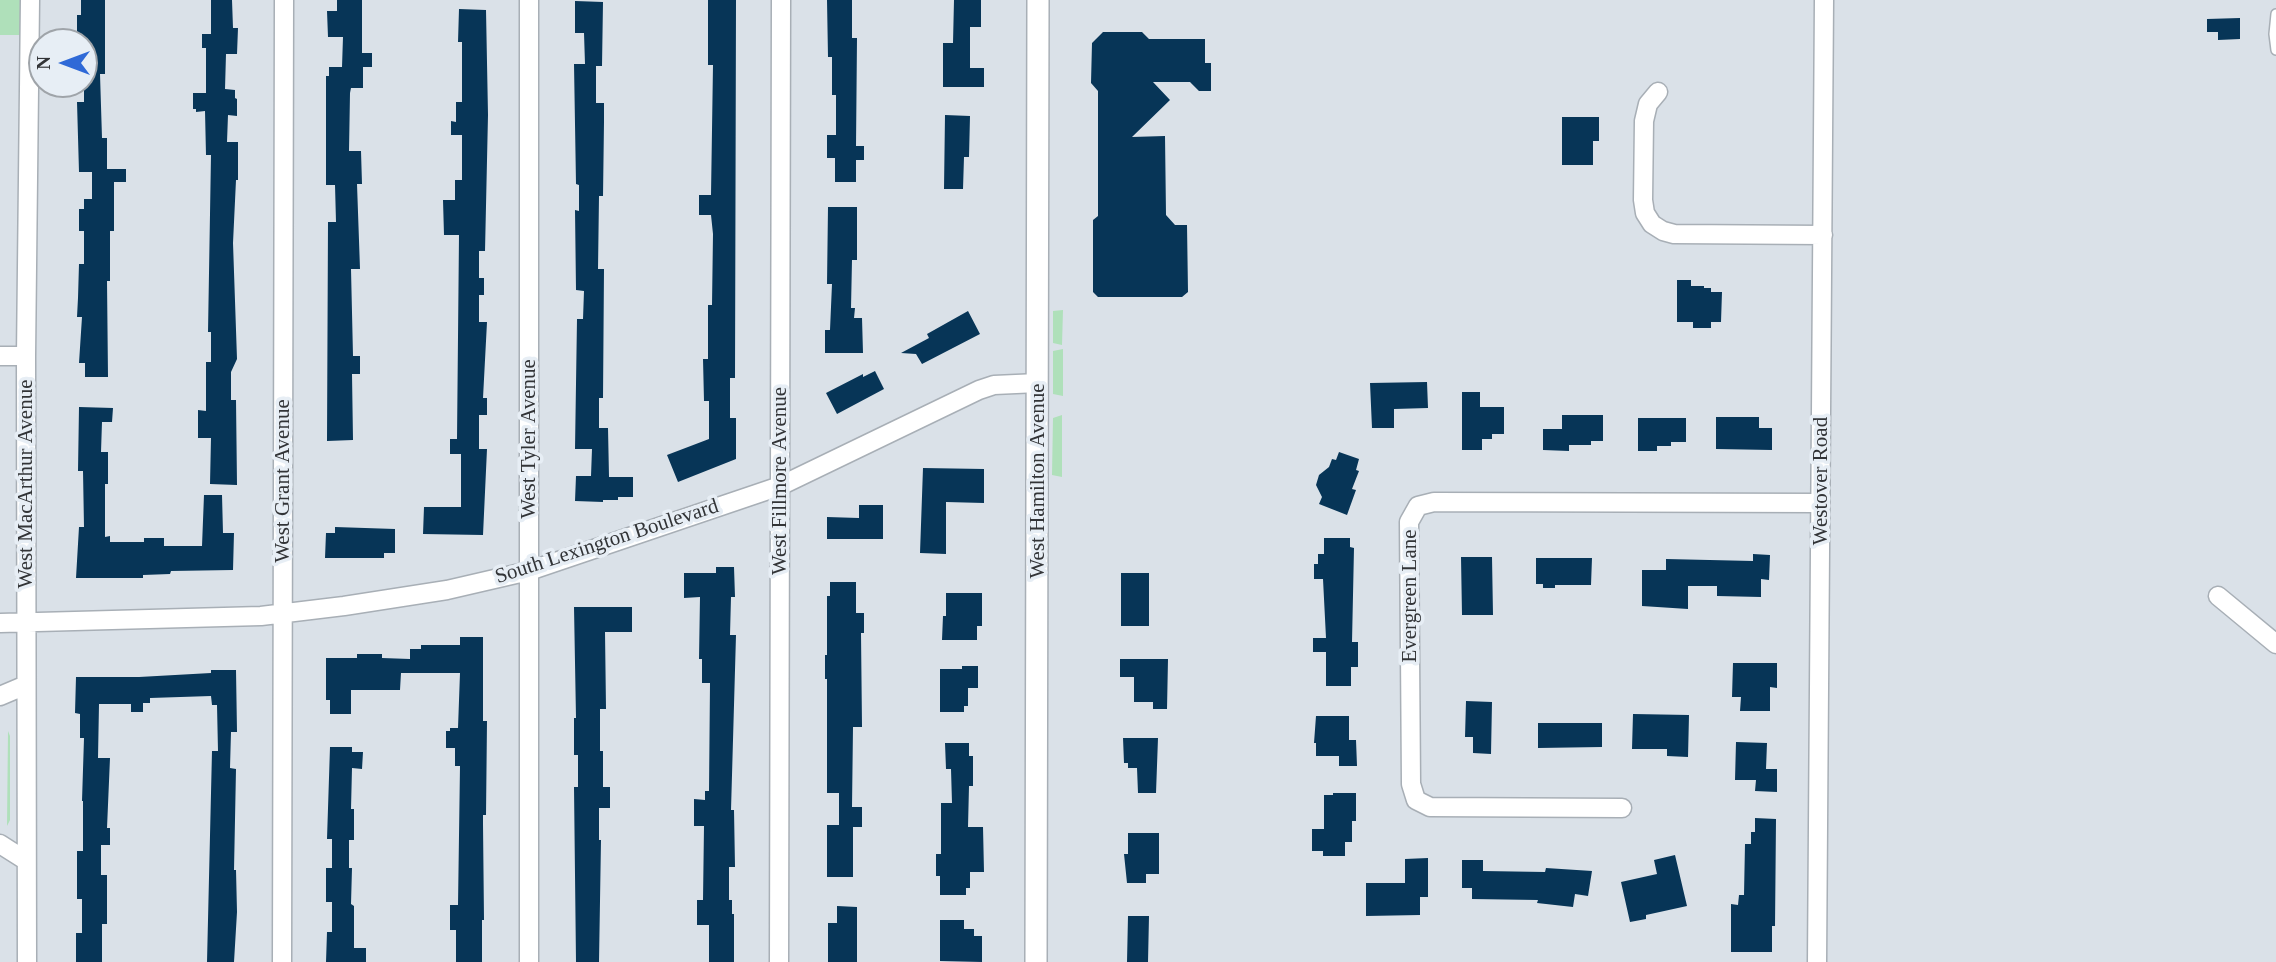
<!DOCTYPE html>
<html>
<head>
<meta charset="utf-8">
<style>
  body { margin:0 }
  #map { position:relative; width:2276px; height:962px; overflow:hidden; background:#dae1e8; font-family:Georgia,serif }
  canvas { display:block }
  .north { position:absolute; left:28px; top:28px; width:70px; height:70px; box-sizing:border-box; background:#e7eef5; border:2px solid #9fa4a9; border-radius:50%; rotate:270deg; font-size:19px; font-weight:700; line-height:28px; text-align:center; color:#323437 }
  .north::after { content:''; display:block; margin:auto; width:24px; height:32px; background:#2f69d7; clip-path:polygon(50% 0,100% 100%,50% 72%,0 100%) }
</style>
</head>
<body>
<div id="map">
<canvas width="2276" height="962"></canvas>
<div class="north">N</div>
</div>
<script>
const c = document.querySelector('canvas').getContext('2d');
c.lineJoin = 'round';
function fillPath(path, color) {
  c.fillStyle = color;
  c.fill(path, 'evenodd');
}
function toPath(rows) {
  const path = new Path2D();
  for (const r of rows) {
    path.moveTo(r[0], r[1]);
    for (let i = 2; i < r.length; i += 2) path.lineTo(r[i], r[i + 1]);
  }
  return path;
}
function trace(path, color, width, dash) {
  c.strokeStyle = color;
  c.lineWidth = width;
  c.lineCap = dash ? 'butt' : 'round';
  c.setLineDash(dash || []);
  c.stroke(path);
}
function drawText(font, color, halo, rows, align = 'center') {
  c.font = font + ' Georgia,serif';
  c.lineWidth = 7;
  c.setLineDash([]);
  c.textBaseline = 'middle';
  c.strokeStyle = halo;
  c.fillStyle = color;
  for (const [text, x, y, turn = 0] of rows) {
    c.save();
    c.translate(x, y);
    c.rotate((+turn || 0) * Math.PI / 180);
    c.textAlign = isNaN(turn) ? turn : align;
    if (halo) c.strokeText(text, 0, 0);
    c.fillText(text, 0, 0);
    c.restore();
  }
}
const green = toPath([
  [0,0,30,0,28,35,0,35],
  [1063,310,1062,345,1053,343,1053,311],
  [1063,349,1063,396,1053,394,1053,351],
  [1062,415,1062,477,1052,475,1053,418],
  [8,731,10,736,10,820,7,826]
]);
const building = toPath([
  [81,0,105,0,105,74,100,74,102,138,107,138,107,169,126,169,126,182,114,182,114,231,110,231,110,281,107,281,108,377,85,377,85,363,79,363,82,317,77,317,78,298,79,264,84,264,84,231,79,231,79,209,84,209,84,199,92,199,92,172,79,172,77,102,84,102,84,36,77,35,77,15,81,15],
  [211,0,232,0,233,28,238,28,237,54,226,54,225,89,235,90,235,98,237,99,237,116,228,115,227,142,238,142,238,180,236,180,233,243,237,359,231,372,231,400,236,400,237,485,210,484,211,438,198,438,198,410,206,411,206,362,211,362,211,332,208,332,211,155,206,155,205,111,196,112,196,109,193,109,193,93,206,93,206,48,202,48,202,34,211,34],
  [337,0,362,0,362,53,372,53,372,67,363,67,363,88,351,88,350,93,349,151,361,151,362,184,357,184,360,269,351,269,353,356,360,356,360,374,352,374,353,440,327,441,328,222,336,222,335,185,326,185,326,76,329,76,329,67,342,67,343,37,328,37,327,11,337,11],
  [708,0,736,0,735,378,730,378,730,418,736,418,736,459,678,482,667,455,709,439,709,401,704,401,703,359,708,359,708,305,712,305,713,234,711,215,699,215,699,195,711,195,713,65,708,65],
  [827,0,852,0,852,38,857,38,856,146,864,146,864,160,856,160,856,182,835,182,835,158,827,158,827,135,836,135,836,95,832,95,832,57,828,57],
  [954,0,981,0,981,27,970,27,970,68,984,68,984,87,943,87,943,43,953,43],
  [575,1,603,2,602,66,596,66,596,103,604,103,604,122,603,196,599,196,598,269,604,269,603,398,599,398,599,428,608,428,609,477,633,477,633,497,618,497,618,500,603,500,603,502,575,501,576,476,591,476,592,449,575,449,577,319,583,319,584,291,576,290,575,210,579,211,579,185,576,184,574,64,585,64,584,33,575,33],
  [459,9,486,10,488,115,485,251,479,251,479,278,484,278,484,295,479,295,479,322,487,322,483,398,487,398,487,415,479,415,479,449,487,449,483,535,423,534,424,507,461,507,461,454,450,454,450,439,457,439,459,235,444,235,443,200,455,200,455,180,462,180,462,135,451,135,451,121,456,122,456,102,462,102,462,42,458,42],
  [2240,18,2240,39,2218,40,2218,32,2207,32,2207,19],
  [1103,32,1142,32,1149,39,1205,39,1205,63,1211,63,1211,91,1199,91,1190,82,1153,82,1170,100,1132,137,1165,136,1166,215,1175,225,1187,225,1188,292,1182,297,1098,297,1093,292,1093,220,1098,216,1098,91,1091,83,1092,43],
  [945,115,970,116,969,157,964,157,963,189,944,189],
  [1562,117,1599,117,1599,141,1593,141,1593,165,1562,165],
  [828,207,857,207,857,260,852,260,851,308,855,308,854,318,862,318,863,353,825,353,825,330,830,330,832,284,827,284],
  [1677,280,1691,280,1691,286,1704,286,1704,288,1711,288,1711,292,1722,292,1721,322,1711,322,1711,328,1693,328,1693,322,1677,322],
  [968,311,980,334,922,364,916,354,901,353,929,338,927,334],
  [875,371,884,389,837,414,826,393,863,374,863,377],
  [1427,382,1428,408,1394,409,1394,428,1372,428,1370,383],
  [1462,392,1480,392,1480,407,1504,407,1504,434,1492,434,1492,439,1482,439,1482,450,1462,450],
  [79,407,113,408,112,422,102,422,101,452,108,452,108,484,105,484,105,537,110,536,110,542,144,542,144,538,164,538,164,546,202,546,204,495,222,495,223,533,234,533,233,570,171,571,170,574,143,575,143,578,76,578,79,527,84,527,83,471,78,471],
  [1562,415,1603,415,1603,441,1591,441,1591,445,1569,445,1569,451,1543,450,1543,429,1562,429],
  [1716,417,1759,417,1759,428,1772,428,1772,450,1716,449],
  [1638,418,1686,418,1686,442,1671,442,1671,446,1657,446,1657,451,1638,451],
  [1339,452,1359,459,1356,470,1359,471,1352,489,1356,490,1347,515,1319,504,1322,497,1316,485,1319,475,1329,467,1332,459,1336,460],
  [923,468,984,469,984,503,946,502,946,554,920,553],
  [859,505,883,505,883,539,827,539,827,517,859,518],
  [335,527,395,529,395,553,384,553,384,558,325,558,326,533,335,533],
  [1324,538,1350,538,1350,547,1354,548,1352,642,1358,642,1358,667,1351,667,1351,686,1326,686,1326,652,1313,652,1313,638,1326,638,1323,579,1314,579,1314,564,1318,564,1318,554,1324,554],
  [1753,554,1770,555,1769,580,1761,579,1761,597,1717,596,1717,586,1688,586,1688,609,1642,606,1642,570,1666,570,1666,559,1753,561],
  [1461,557,1492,557,1493,615,1462,615],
  [1536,558,1592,558,1591,585,1555,585,1555,588,1543,588,1543,584,1536,584],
  [716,567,734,567,735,597,731,597,730,635,736,635,731,810,734,810,735,867,729,867,729,900,732,900,732,914,734,914,734,962,709,962,709,925,697,925,697,900,703,900,704,826,694,826,694,799,705,800,705,791,709,791,710,683,702,683,702,659,699,659,700,597,684,598,684,573,716,573],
  [1121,573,1149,573,1149,626,1121,626],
  [830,582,856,582,856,613,864,613,864,633,861,633,862,727,853,727,852,807,862,807,862,827,853,827,853,877,827,877,827,825,839,825,839,793,827,793,827,679,825,679,825,655,827,655,827,596,830,596],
  [946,593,982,593,982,626,977,626,977,640,942,640,943,616,946,616],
  [574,607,632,607,632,632,605,632,606,709,600,709,600,751,603,751,603,787,610,787,610,808,599,808,599,840,601,840,599,962,576,962,574,787,578,787,578,755,574,755,574,718,576,718],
  [460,637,483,637,483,721,487,721,486,815,483,815,483,824,484,920,482,920,482,962,456,962,456,930,450,930,450,905,458,905,460,766,455,766,455,748,446,748,446,731,450,731,450,728,458,728,460,673,401,673,400,690,351,690,351,714,330,714,330,700,326,700,326,658,357,658,357,654,382,654,382,658,410,659,410,649,421,649,421,645,460,645],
  [1120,659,1168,659,1167,709,1153,709,1153,702,1134,702,1134,677,1120,677],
  [1733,663,1777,663,1777,688,1770,687,1770,711,1740,711,1741,697,1732,697],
  [962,666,978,666,978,688,968,688,968,706,964,706,964,712,940,712,940,669,962,669],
  [211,670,236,670,237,732,231,732,230,768,236,769,234,870,236,870,237,912,234,962,207,962,212,751,218,751,217,705,212,705,211,696,150,698,150,703,143,703,143,712,131,712,131,704,99,704,98,758,110,758,107,828,110,828,110,845,101,845,101,875,107,875,107,924,102,924,102,962,76,962,76,933,82,933,82,899,77,899,77,851,83,851,83,801,82,801,84,738,80,738,80,714,75,713,76,677,139,677,211,673],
  [1466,701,1492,702,1491,754,1473,753,1473,737,1465,737],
  [1633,714,1689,715,1688,757,1667,756,1667,749,1632,749],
  [1316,716,1349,716,1349,740,1356,740,1357,766,1339,766,1339,756,1316,756,1316,743,1314,743],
  [1538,723,1602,723,1602,747,1538,748],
  [1123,738,1158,738,1156,793,1138,793,1137,768,1128,768,1128,763,1124,763],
  [1736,742,1767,743,1766,769,1777,769,1777,792,1755,791,1756,780,1735,780],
  [945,743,969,743,969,756,973,756,973,786,969,786,968,827,983,827,984,872,970,872,970,888,966,888,966,895,940,895,940,876,936,876,936,854,941,854,941,803,952,803,951,769,946,769],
  [330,747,352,747,352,752,363,752,362,769,352,768,351,809,354,809,354,840,349,840,349,868,352,868,351,904,354,906,354,948,366,948,366,962,326,962,327,932,332,932,332,902,326,902,326,868,332,868,332,839,327,839],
  [1333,793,1356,793,1356,821,1352,821,1352,842,1345,842,1345,856,1323,856,1323,851,1312,851,1312,829,1324,829,1324,795,1333,795],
  [1755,818,1776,819,1775,926,1772,926,1772,952,1731,952,1731,904,1738,905,1739,895,1744,895,1745,844,1751,844,1751,832,1755,832],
  [1128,833,1159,833,1159,874,1146,874,1146,883,1127,883,1124,854,1128,854],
  [1675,855,1687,906,1646,915,1646,919,1630,922,1621,882,1657,874,1654,860],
  [1428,858,1428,897,1420,897,1420,915,1366,916,1366,883,1405,883,1405,859],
  [1462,860,1483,860,1483,871,1545,872,1546,868,1592,871,1588,896,1575,894,1573,907,1537,903,1538,900,1472,899,1472,888,1462,888],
  [837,906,857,907,857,962,828,962,828,923,837,923],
  [1128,916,1149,916,1148,962,1127,962],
  [940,920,964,920,964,929,974,929,974,936,982,936,982,962,940,961]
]);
const service = toPath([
  [2276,14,2274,34,2276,50]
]);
const minor = toPath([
  [1658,92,1648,104,1644,121,1643,200,1645,213,1652,224,1663,231,1674,234,1823,235],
  [0,356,26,356],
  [2218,596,2276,644],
  [0,623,261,616,344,606,447,590,529,571,780,486,979,390,994,385,1038,383],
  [0,696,26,685],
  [1622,808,1430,807,1416,800,1411,784,1409,522,1418,506,1434,502,1820,503],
  [0,844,25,860],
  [27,962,26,356,30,0],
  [282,962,284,0],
  [529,962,529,0],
  [779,962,781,0],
  [1817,962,1824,0]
]);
const tertiary = toPath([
  [1036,962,1038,0]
]);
const streetNames = [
  ["West Tyler Avenue",529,439,-90],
  ["West Grant Avenue",283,481,-90],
  ["West Fillmore Avenue",780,481,-90],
  ["West Hamilton Avenue",1038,481,-90],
  ["Westover Road",1821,481,-90],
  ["West MacArthur Avenue",26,484,-90],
  ["South Lexington Boulevard",607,542,-18],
  ["Evergreen Lane",1410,596,-90]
];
fillPath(green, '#afe0ba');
fillPath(building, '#073557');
trace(service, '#a8afb6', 12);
trace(minor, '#a8afb6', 21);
trace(tertiary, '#a8afb6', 24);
trace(service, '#fff', 9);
trace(minor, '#fff', 18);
trace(tertiary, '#fff', 21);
drawText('21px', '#323437', '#e7eef5', streetNames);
</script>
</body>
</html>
